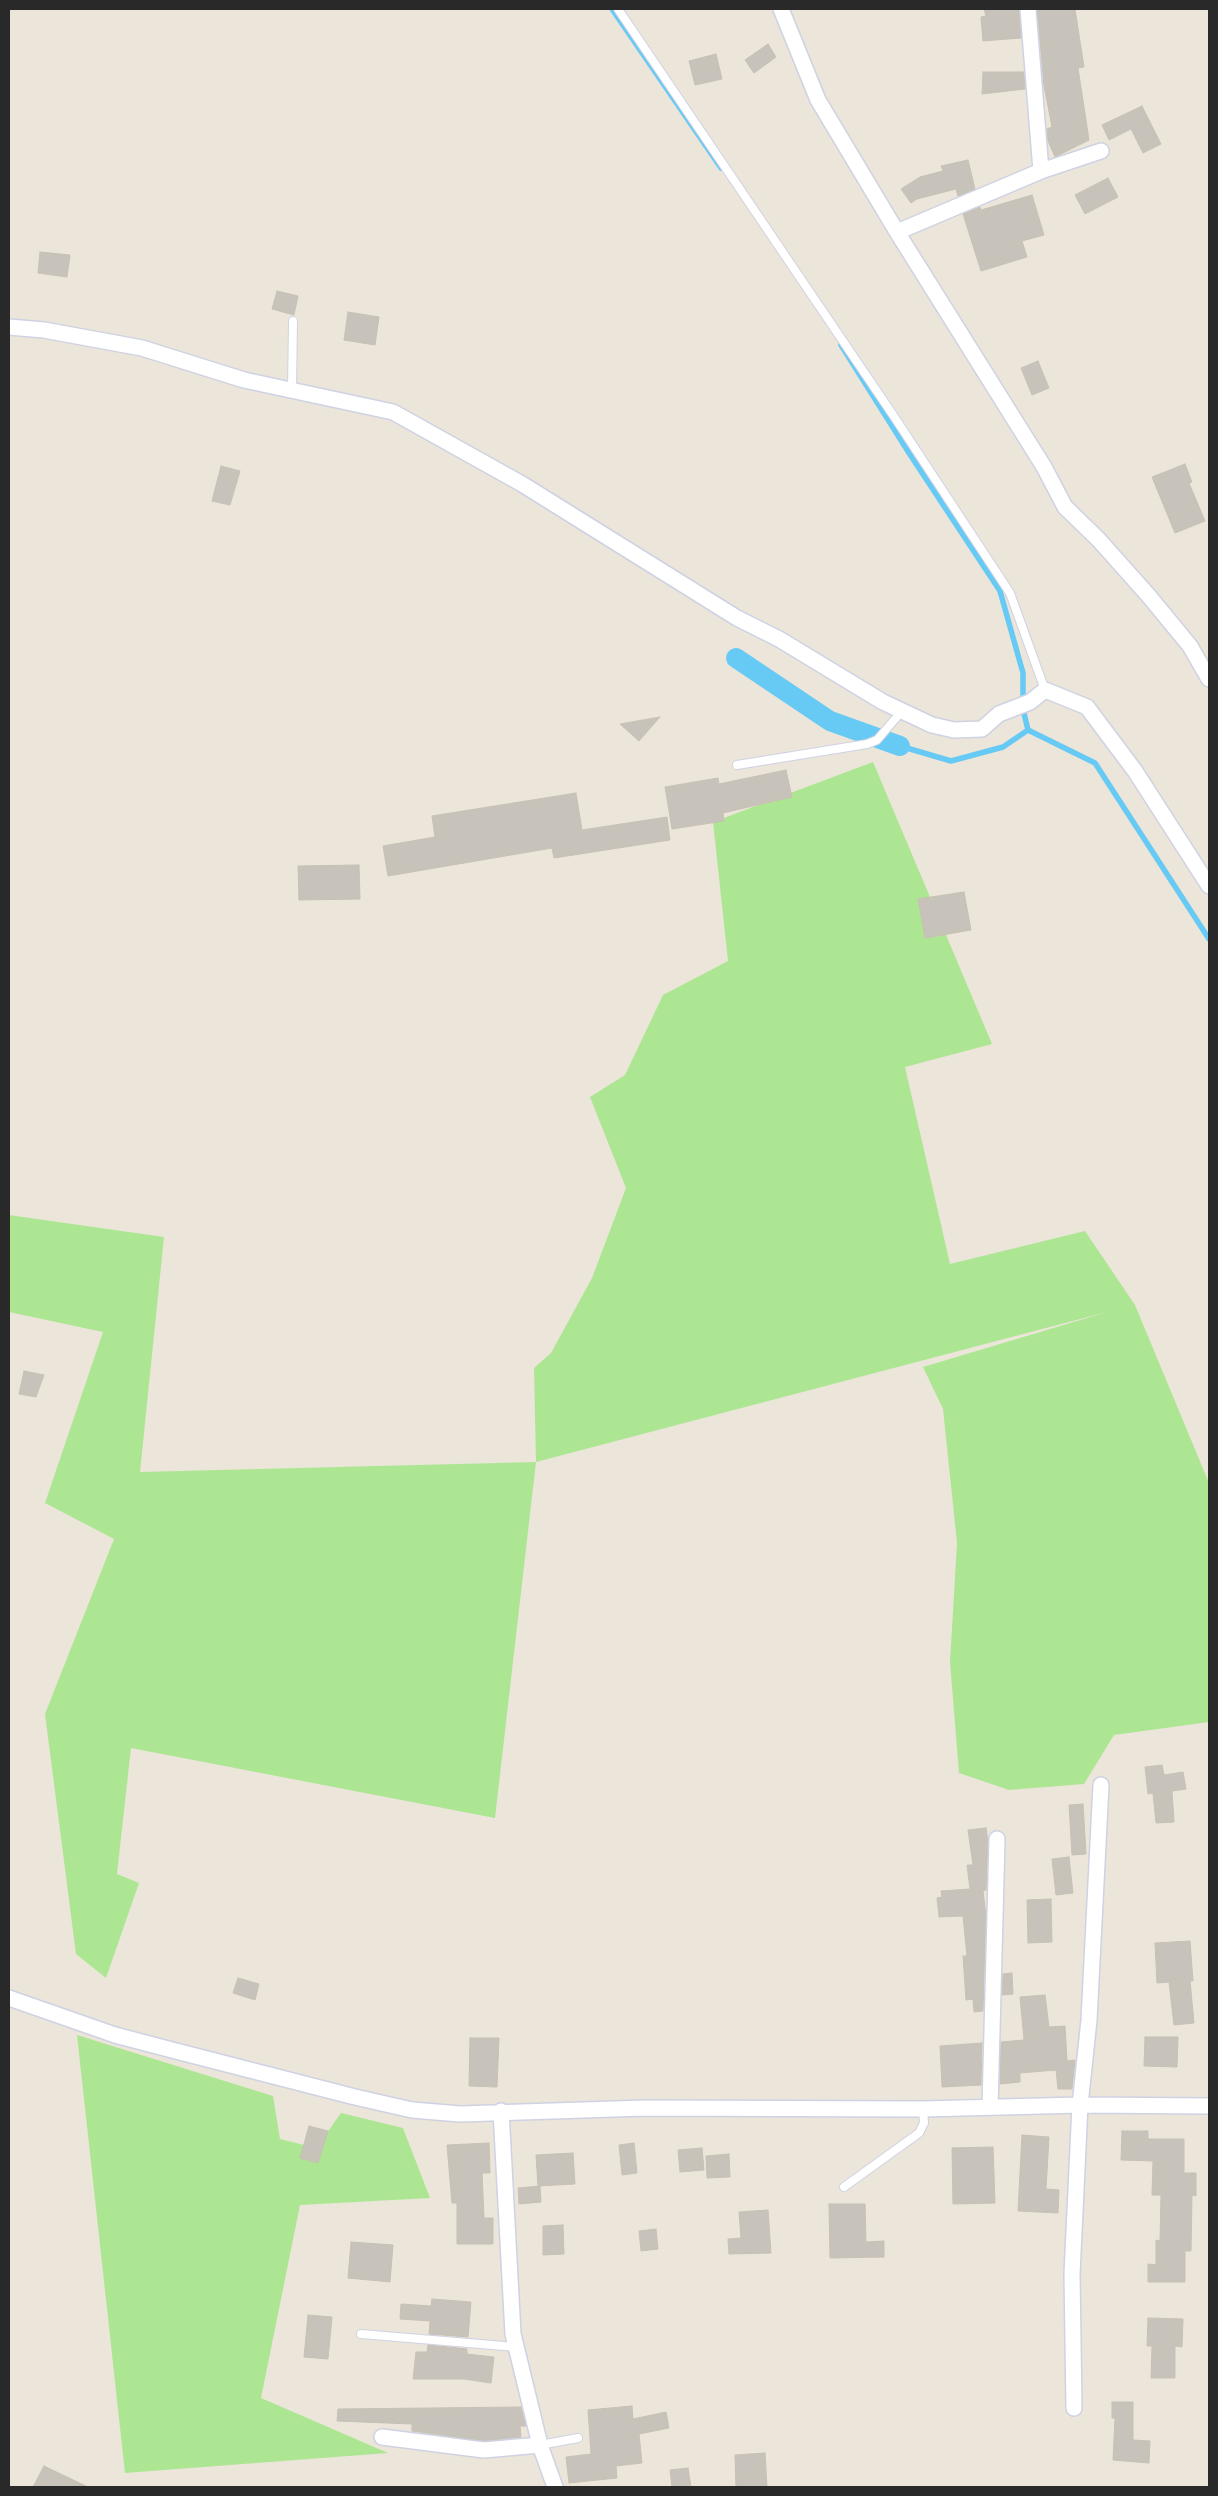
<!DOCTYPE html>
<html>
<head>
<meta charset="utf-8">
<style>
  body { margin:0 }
  #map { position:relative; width:1218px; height:2496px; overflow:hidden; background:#ece5da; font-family:Commissioner,sans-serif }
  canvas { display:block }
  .frame { position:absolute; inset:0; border:10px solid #292929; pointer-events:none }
</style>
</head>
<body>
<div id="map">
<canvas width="1218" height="2496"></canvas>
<div class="frame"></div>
</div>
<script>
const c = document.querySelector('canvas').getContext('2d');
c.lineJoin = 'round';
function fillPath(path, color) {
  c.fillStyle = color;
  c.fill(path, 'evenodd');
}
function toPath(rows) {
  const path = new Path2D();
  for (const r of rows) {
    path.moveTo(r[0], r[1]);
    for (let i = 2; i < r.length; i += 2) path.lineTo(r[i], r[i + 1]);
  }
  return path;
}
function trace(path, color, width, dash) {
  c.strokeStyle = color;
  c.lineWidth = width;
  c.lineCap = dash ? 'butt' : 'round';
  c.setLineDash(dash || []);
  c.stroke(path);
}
const green = toPath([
  [873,762,992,1044,905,1067,950,1264,1085,1231,1135,1305,1209,1483,1209,1722,1114,1735,1084,1784,1009,1790,959,1773,950,1662,957,1543,943,1409,923,1367,1107,1312,536,1462,495,1818,131,1748,117,1874,139,1883,106,1978,76,1954,45,1714,114,1539,45,1503,103,1332,9,1312,9,1215,164,1237,140,1472,536,1462,534,1368,551,1353,592,1278,626,1188,590,1097,625,1075,663,995,728,961,713,822],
  [77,2035,273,2096,280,2139,316,2148,341,2113,403,2128,430,2198,300,2205,261,2398,388,2453,125,2473]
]);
const stream = toPath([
  [612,9,721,168],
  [841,345,909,453,1000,591,1023,673,1023,709,1028,730],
  [900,746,951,761,1003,747,1028,730,1095,763,1209,939]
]);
const canal = toPath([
  [736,658,830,721,900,746]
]);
const building = toPath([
  [984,9,1019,9,1021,38,983,41,981,17,986,16,984,9],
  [1037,9,1075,9,1084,67,1078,68,1089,140,1055,157,1048,141,1047,129,1052,127,1044,86,1037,9],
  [768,44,776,57,754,73,745,60,768,44],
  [716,54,722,79,695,85,689,61,716,54],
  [983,72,1024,72,1025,89,982,94,983,72],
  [1142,106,1161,144,1143,153,1131,129,1109,140,1102,125,1142,106],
  [968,160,975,189,958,196,956,189,917,199,911,203,901,189,920,177,943,171,941,166,968,160],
  [1108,178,1118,197,1085,214,1075,195,1108,178],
  [1032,195,1044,235,1022,241,1027,257,981,271,963,214,980,207,981,210,1032,195],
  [40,252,70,255,67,277,38,273,40,252],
  [277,291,298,296,294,315,272,309,277,291],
  [348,312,379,317,375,345,344,340,348,312],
  [1038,361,1049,388,1032,395,1021,368,1038,361],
  [1185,464,1192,482,1189,483,1205,521,1175,533,1152,477,1185,464],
  [221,466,240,471,230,505,212,501,221,466],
  [660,717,639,741,620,724,660,717],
  [786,770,792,797,723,813,724,821,672,829,665,787,718,778,719,784,786,770],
  [576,793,582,830,667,817,670,840,554,858,552,848,388,876,383,846,435,837,432,816,576,793],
  [359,865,360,899,299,900,298,866,359,865],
  [964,892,971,930,925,938,918,899,964,892],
  [24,1371,44,1375,36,1397,19,1394,24,1371],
  [1162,1765,1164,1775,1183,1772,1186,1789,1172,1791,1174,1822,1156,1823,1153,1793,1148,1794,1145,1767,1162,1765],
  [1083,1804,1086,1854,1072,1855,1069,1805,1083,1804],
  [986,1828,988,1842,986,1890,983,1891,986,1916,983,2011,974,2012,973,1999,966,2000,963,1956,967,1956,963,1916,939,1917,937,1898,942,1897,941,1891,970,1889,967,1865,973,1865,968,1830,986,1828],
  [1069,1857,1073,1893,1056,1895,1052,1859,1069,1857],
  [1051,1899,1052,1942,1028,1943,1027,1900,1051,1899],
  [1190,1941,1193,1981,1190,1981,1194,2023,1174,2025,1169,1982,1157,1983,1155,1943,1190,1941],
  [1012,1973,1013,1994,1002,1995,1003,1974,1012,1973],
  [238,1978,259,1984,255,2000,233,1993,238,1978],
  [1045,1995,1049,2027,1065,2026,1067,2061,1075,2060,1072,2089,1058,2089,1056,2070,1020,2073,1020,2082,1000,2084,1001,2042,1024,2040,1020,1997,1045,1995],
  [1145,2037,1178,2037,1177,2067,1144,2066,1145,2037],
  [470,2038,499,2038,497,2087,469,2086,470,2038],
  [982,2043,981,2085,942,2087,940,2046,982,2043],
  [309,2126,328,2131,318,2163,300,2158,309,2126],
  [1122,2131,1148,2131,1148,2139,1184,2139,1184,2173,1196,2173,1196,2196,1192,2195,1191,2251,1185,2251,1185,2282,1148,2282,1148,2264,1156,2265,1156,2240,1160,2241,1161,2195,1152,2195,1153,2161,1121,2160,1122,2131],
  [1022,2135,1049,2137,1046,2189,1059,2190,1058,2213,1018,2211,1022,2135],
  [489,2143,490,2173,482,2173,484,2218,493,2218,493,2244,457,2244,457,2203,452,2203,447,2145,489,2143],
  [634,2143,637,2173,622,2175,619,2145,634,2143],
  [993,2147,995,2203,953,2204,952,2148,993,2147],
  [702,2148,704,2170,680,2172,678,2150,702,2148],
  [573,2153,575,2184,538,2186,536,2155,573,2153],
  [729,2154,730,2177,707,2178,706,2156,729,2154],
  [540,2186,541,2202,519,2204,518,2188,540,2186],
  [829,2204,865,2204,866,2242,884,2241,884,2257,830,2258,829,2204],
  [768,2210,771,2253,729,2254,728,2239,741,2238,739,2212,768,2210],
  [563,2225,564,2254,543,2255,543,2226,563,2225],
  [656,2229,658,2249,641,2251,639,2231,656,2229],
  [351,2242,393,2245,390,2282,348,2278,351,2242],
  [432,2299,471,2302,468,2337,429,2334,430,2321,400,2319,401,2304,431,2306,432,2299],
  [308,2315,332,2317,328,2359,304,2357,308,2315],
  [1148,2318,1183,2319,1182,2347,1175,2346,1175,2378,1151,2378,1152,2346,1147,2346,1148,2318],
  [428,2345,467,2349,467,2354,494,2357,491,2383,464,2379,413,2379,416,2352,427,2352,428,2345],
  [1112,2402,1133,2402,1133,2440,1150,2441,1149,2463,1113,2460,1115,2418,1112,2418,1112,2402],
  [632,2406,633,2419,666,2412,669,2428,639,2434,642,2463,616,2466,617,2478,569,2483,566,2457,591,2454,588,2410,632,2406],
  [521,2407,526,2426,520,2426,521,2437,484,2441,412,2431,412,2424,337,2421,338,2409,521,2407],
  [765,2453,767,2487,736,2487,735,2455,765,2453],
  [44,2466,88,2487,33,2487,44,2466],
  [688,2468,691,2487,672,2487,670,2470,688,2468]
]);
const lane = toPath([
  [618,9,893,415,1010,593,1045,690],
  [292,389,293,321],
  [737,765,867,744,877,740,902,711],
  [844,2187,919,2133,924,2123,923,2109],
  [361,2334,516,2347],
  [540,2445,578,2438]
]);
const street = toPath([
  [781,9,818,100,897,232,1044,467,1065,507,1098,539,1148,595,1190,646,1209,679],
  [1041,171,1101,151],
  [897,232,1041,171,1028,9],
  [9,327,44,330,142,348,244,380,393,412,522,484,737,618,779,639,883,702,932,725,954,730,982,729,999,714,1030,702,1045,690,1087,707,1135,771,1209,886],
  [9,1998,115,2035,172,2050,355,2097,412,2110,460,2114,645,2108,923,2109,1080,2105,1209,2106],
  [990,2107,997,1839],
  [501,2111,513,2334,540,2445,555,2487],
  [1074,2408,1072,2274,1080,2105,1089,2020,1101,1785],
  [382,2437,484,2450,540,2445]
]);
fillPath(green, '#ade693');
trace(stream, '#67caf4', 5.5);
trace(canal, '#67caf4', 20);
fillPath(building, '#c7c2ba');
trace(building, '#c7c1b4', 1);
trace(lane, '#cfd2e3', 10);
trace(street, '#cfd2e3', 18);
trace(lane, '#fff', 8);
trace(street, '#fff', 15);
</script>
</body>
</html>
